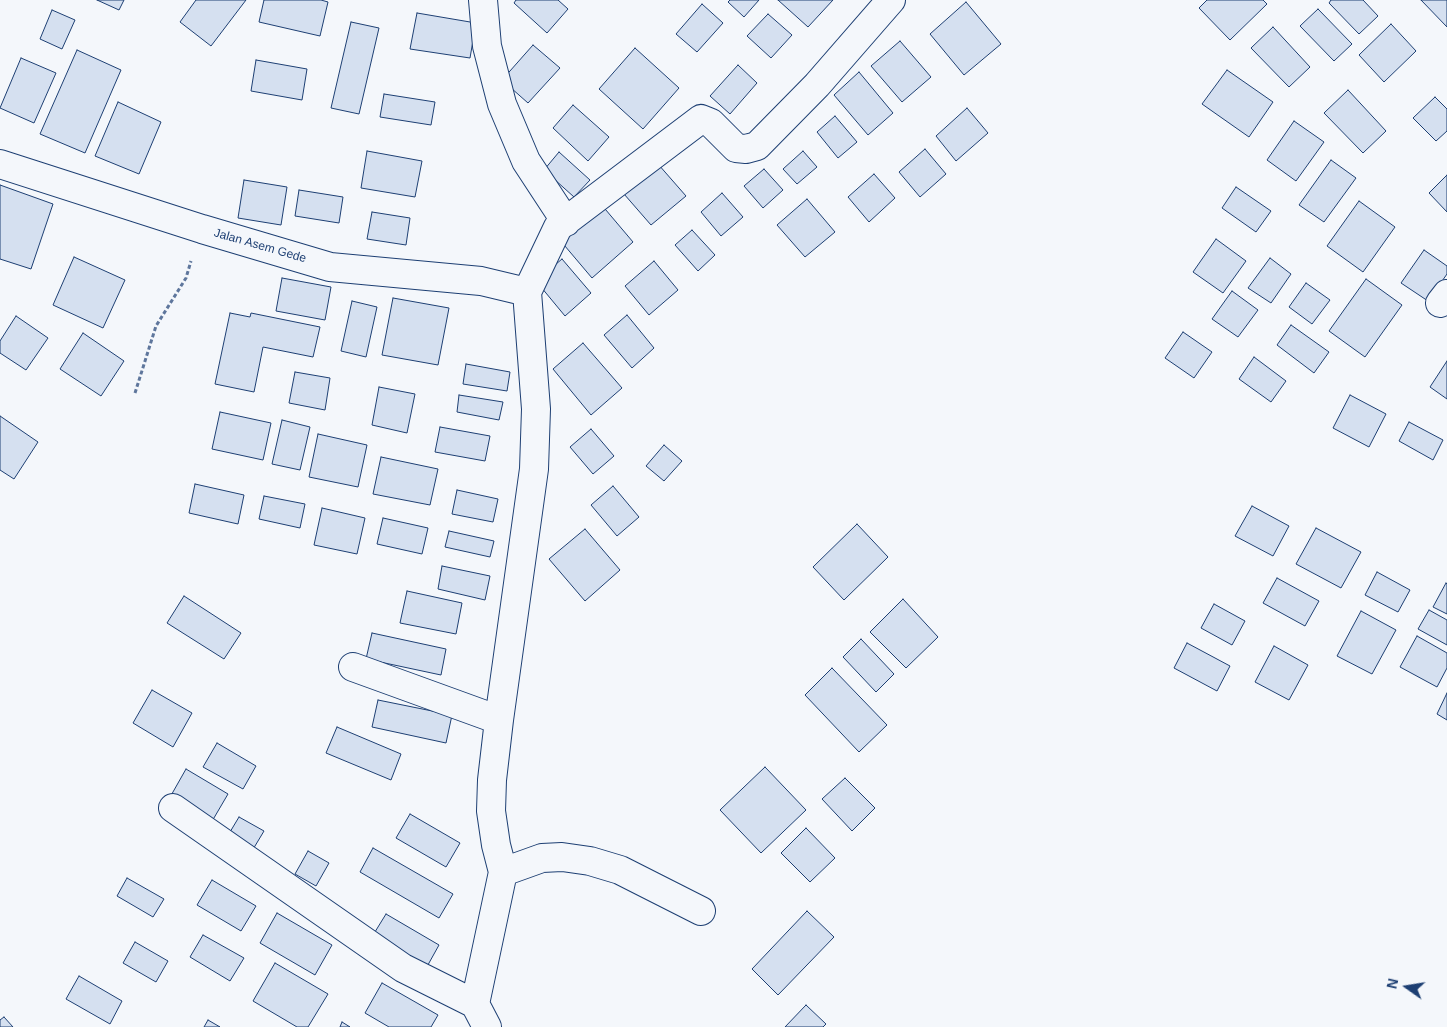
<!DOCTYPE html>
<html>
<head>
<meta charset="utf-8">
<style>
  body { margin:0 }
  #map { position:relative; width:1447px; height:1027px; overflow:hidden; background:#f4f7fb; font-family:Arial,sans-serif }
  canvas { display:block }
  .north { position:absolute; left:1382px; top:962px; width:50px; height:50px; -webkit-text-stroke:4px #f4f7fb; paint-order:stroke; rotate:283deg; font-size:14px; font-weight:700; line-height:20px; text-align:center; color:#1d3f73 }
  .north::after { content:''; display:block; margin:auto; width:18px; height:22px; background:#1d3f73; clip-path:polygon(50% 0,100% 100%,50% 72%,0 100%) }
</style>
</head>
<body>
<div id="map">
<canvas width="1447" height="1027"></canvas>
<div class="north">N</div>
</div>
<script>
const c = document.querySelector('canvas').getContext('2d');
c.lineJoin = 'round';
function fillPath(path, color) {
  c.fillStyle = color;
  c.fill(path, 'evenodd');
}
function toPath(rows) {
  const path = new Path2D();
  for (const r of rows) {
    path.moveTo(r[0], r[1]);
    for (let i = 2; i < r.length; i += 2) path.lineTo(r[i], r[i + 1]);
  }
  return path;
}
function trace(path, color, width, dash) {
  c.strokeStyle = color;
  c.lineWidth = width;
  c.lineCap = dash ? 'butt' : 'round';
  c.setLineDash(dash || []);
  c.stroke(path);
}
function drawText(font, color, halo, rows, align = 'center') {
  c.font = font + ' Arial,sans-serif';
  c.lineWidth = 4;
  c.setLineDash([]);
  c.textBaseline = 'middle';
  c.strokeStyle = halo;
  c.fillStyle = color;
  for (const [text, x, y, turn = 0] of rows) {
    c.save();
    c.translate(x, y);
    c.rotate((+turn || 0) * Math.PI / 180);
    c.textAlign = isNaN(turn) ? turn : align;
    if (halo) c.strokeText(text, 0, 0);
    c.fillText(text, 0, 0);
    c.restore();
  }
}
const building = toPath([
  [97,0,124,0,119,10,97,0],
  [196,0,246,0,211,46,180,22,196,0],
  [264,0,321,0,328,2,320,36,259,22,264,0],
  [516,0,558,0,568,9,547,33,514,3,516,0],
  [730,0,759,0,744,17,728,2,730,0],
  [778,0,833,0,808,27,778,0],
  [1207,0,1263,0,1267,4,1230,40,1199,8,1207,0],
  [1331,0,1363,0,1378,16,1359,34,1329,3,1331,0],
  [1421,0,1447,0,1447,27,1421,0],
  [966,2,1001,44,964,75,930,34,966,2],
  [702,4,723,23,697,52,676,34,702,4],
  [1318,9,1352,44,1334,61,1300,26,1318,9],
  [52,10,75,20,62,49,40,39,52,10],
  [417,13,476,23,470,58,410,49,417,13],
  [768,14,792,35,771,58,747,36,768,14],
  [351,22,379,28,359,114,331,108,351,22],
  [1391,24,1416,51,1384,82,1359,55,1391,24],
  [1273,27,1310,67,1289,87,1251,48,1273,27],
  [900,41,931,77,902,102,871,66,900,41],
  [533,45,560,68,528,103,502,80,533,45],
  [635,48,679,88,643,129,599,89,635,48],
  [77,50,121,70,85,153,40,134,77,50],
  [21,58,56,73,34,123,0,108,21,58],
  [256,60,307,69,302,100,251,91,256,60],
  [738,65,757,83,730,114,710,96,738,65],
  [1227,70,1273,102,1249,137,1202,104,1227,70],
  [859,72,893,113,868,135,834,95,859,72],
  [1348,90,1386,131,1363,153,1324,113,1348,90],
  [384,94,435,102,431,125,380,117,384,94],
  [1435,97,1447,109,1447,131,1436,141,1413,118,1435,97],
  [118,102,161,122,139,174,95,156,118,102],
  [573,105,609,137,588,161,553,128,573,105],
  [967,108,988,133,956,161,936,136,967,108],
  [835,116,857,142,838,158,817,132,835,116],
  [1294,121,1324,142,1296,181,1267,160,1294,121],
  [925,149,946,174,920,197,899,172,925,149],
  [367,151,422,161,415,197,361,188,367,151],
  [803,151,817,167,797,184,783,169,803,151],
  [559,152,590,180,574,197,544,170,559,152],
  [1331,160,1356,178,1324,222,1299,205,1331,160],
  [658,164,686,196,651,225,624,194,658,164],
  [764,169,783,190,763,208,744,186,764,169],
  [874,174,895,198,869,222,848,197,874,174],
  [1447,175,1447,212,1429,193,1447,175],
  [244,180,287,187,281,225,238,218,244,180],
  [0,185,53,204,31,269,0,259,0,185],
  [1236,187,1271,211,1256,232,1222,208,1236,187],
  [299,190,343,197,339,223,295,216,299,190],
  [722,193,743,217,721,236,701,212,722,193],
  [807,199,835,232,805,257,777,225,807,199],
  [1359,201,1395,227,1363,272,1327,246,1359,201],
  [600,203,633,242,592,278,559,239,600,203],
  [372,212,410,218,406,245,367,239,372,212],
  [692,230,715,255,698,271,675,245,692,230],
  [1216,239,1246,261,1223,293,1193,272,1216,239],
  [1424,250,1447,266,1447,274,1428,301,1401,283,1424,250],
  [74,257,125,280,103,328,53,305,74,257],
  [1270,258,1291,274,1271,303,1248,288,1270,258],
  [562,259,591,293,565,316,536,281,562,259],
  [654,261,678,290,649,315,625,286,654,261],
  [282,278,331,287,325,320,276,311,282,278],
  [1366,279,1402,305,1365,357,1329,331,1366,279],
  [1306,283,1330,300,1312,324,1289,307,1306,283],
  [1232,291,1258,310,1238,337,1212,319,1232,291],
  [393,298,449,308,438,365,382,355,393,298],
  [352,301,377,307,366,357,341,351,352,301],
  [230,313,250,317,251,313,320,327,313,357,263,347,254,392,215,384,230,313],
  [627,315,654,348,632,368,604,335,627,315],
  [16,316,48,338,26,370,0,353,0,341,16,316],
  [1291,325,1329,352,1314,373,1277,345,1291,325],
  [1183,332,1212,352,1194,378,1165,358,1183,332],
  [83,333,124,361,101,396,60,369,83,333],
  [583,343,622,388,591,415,553,369,583,343],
  [1254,357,1286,381,1271,402,1239,379,1254,357],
  [1447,361,1447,399,1430,387,1447,361],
  [466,364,510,372,507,391,463,384,466,364],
  [295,372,330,378,325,410,289,403,295,372],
  [379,387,415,394,407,433,372,425,379,387],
  [459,395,503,402,499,420,457,412,459,395],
  [1350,395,1386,414,1369,447,1333,428,1350,395],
  [220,412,271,423,263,460,212,449,220,412],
  [0,416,38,442,14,479,0,470,0,416],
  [282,420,310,427,300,470,272,464,282,420],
  [1409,422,1443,440,1433,460,1399,441,1409,422],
  [440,427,490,436,485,461,435,452,440,427],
  [591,429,614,456,593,474,570,447,591,429],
  [318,434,367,445,358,487,309,477,318,434],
  [664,445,682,461,664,481,646,466,664,445],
  [381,457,438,469,430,505,373,494,381,457],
  [195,484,244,495,238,524,189,513,195,484],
  [613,486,639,517,617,536,591,505,613,486],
  [457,490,498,499,493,522,452,514,457,490],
  [264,496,305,504,300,528,259,519,264,496],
  [1252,506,1289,526,1273,556,1235,536,1252,506],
  [322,508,365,518,357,554,314,545,322,508],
  [383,518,428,528,422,554,377,544,383,518],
  [857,524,888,557,844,600,813,567,857,524],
  [1316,528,1361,552,1341,588,1296,564,1316,528],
  [585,529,620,570,585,601,549,559,585,529],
  [449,531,494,541,490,557,445,547,449,531],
  [442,566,490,576,485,600,438,589,442,566],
  [1377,572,1410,590,1398,612,1365,595,1377,572],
  [1277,578,1319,601,1305,626,1263,603,1277,578],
  [1446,583,1447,584,1447,614,1433,607,1446,583],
  [407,591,462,603,456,634,400,623,407,591],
  [184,596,241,633,224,659,167,623,184,596],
  [903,599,938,637,906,668,870,632,903,599],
  [1214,604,1245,621,1232,645,1201,628,1214,604],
  [1429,610,1447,620,1447,645,1418,629,1429,610],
  [1361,611,1396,630,1372,674,1337,656,1361,611],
  [372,633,446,649,441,675,366,659,372,633],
  [1417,636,1447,653,1447,668,1437,687,1400,667,1417,636],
  [861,639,894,674,876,692,843,657,861,639],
  [1187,643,1230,666,1217,691,1174,668,1187,643],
  [1274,646,1308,665,1289,700,1255,682,1274,646],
  [832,668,887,725,859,752,805,695,832,668],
  [152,690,192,713,173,747,133,723,152,690],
  [1447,693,1447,720,1437,714,1447,693],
  [378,700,452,715,446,743,372,727,378,700],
  [337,727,401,754,391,780,326,753,337,727],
  [217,743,256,766,243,789,203,767,217,743],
  [765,767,806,810,761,853,720,810,765,767],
  [186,769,228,794,211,823,169,799,186,769],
  [845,778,875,808,852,831,822,799,845,778],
  [410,814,460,843,446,867,396,838,410,814],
  [239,817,264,831,252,851,227,837,239,817],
  [806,828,835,858,810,882,781,853,806,828],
  [373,848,453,894,439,918,360,872,373,848],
  [308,851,329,863,316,886,295,874,308,851],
  [127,878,164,899,153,917,117,896,127,878],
  [212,880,256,906,241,931,197,905,212,880],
  [807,911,834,937,778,995,752,969,807,911],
  [277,913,332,945,315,975,260,943,277,913],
  [386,914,439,945,424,972,370,940,386,914],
  [203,935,244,958,230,981,190,957,203,935],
  [135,942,168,961,156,982,123,963,135,942],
  [275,963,328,994,308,1027,297,1027,253,1001,275,963],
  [79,976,122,1001,110,1024,66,999,79,976],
  [382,983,438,1015,431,1027,389,1027,365,1013,382,983],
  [806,1005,826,1024,823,1027,785,1027,806,1005],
  [4,1017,13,1027,0,1027,0,1020,4,1017],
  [208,1020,220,1027,204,1027,208,1020],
  [342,1022,350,1027,340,1027,342,1022]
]);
const path = toPath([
  [135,393,156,326,186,278,191,261]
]);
const street = toPath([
  [483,0,487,46,502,104,526,161,566,222],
  [0,164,202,229,330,267,481,281,527,292],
  [1440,303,1447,294],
  [353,667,499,720],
  [173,808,403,968,475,1004],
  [503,872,542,858,562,857,590,861,620,870,701,911],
  [487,1027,475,1004,503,872,496,845,491,811,492,780,499,720,534,469,536,409,527,292,558,227,701,119,711,123,736,148,746,149,757,146,817,85,891,0]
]);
const streetNames = [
  ["Jalan Asem Gede",260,246,16]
];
fillPath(building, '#d5e0f0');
trace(building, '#1d3f73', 1);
trace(street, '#1d3f73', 30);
trace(path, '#5e769c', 3, [4, 2.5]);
trace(street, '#f4f7fb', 28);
drawText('12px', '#1d3f73', '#f4f7fb', streetNames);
</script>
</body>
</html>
